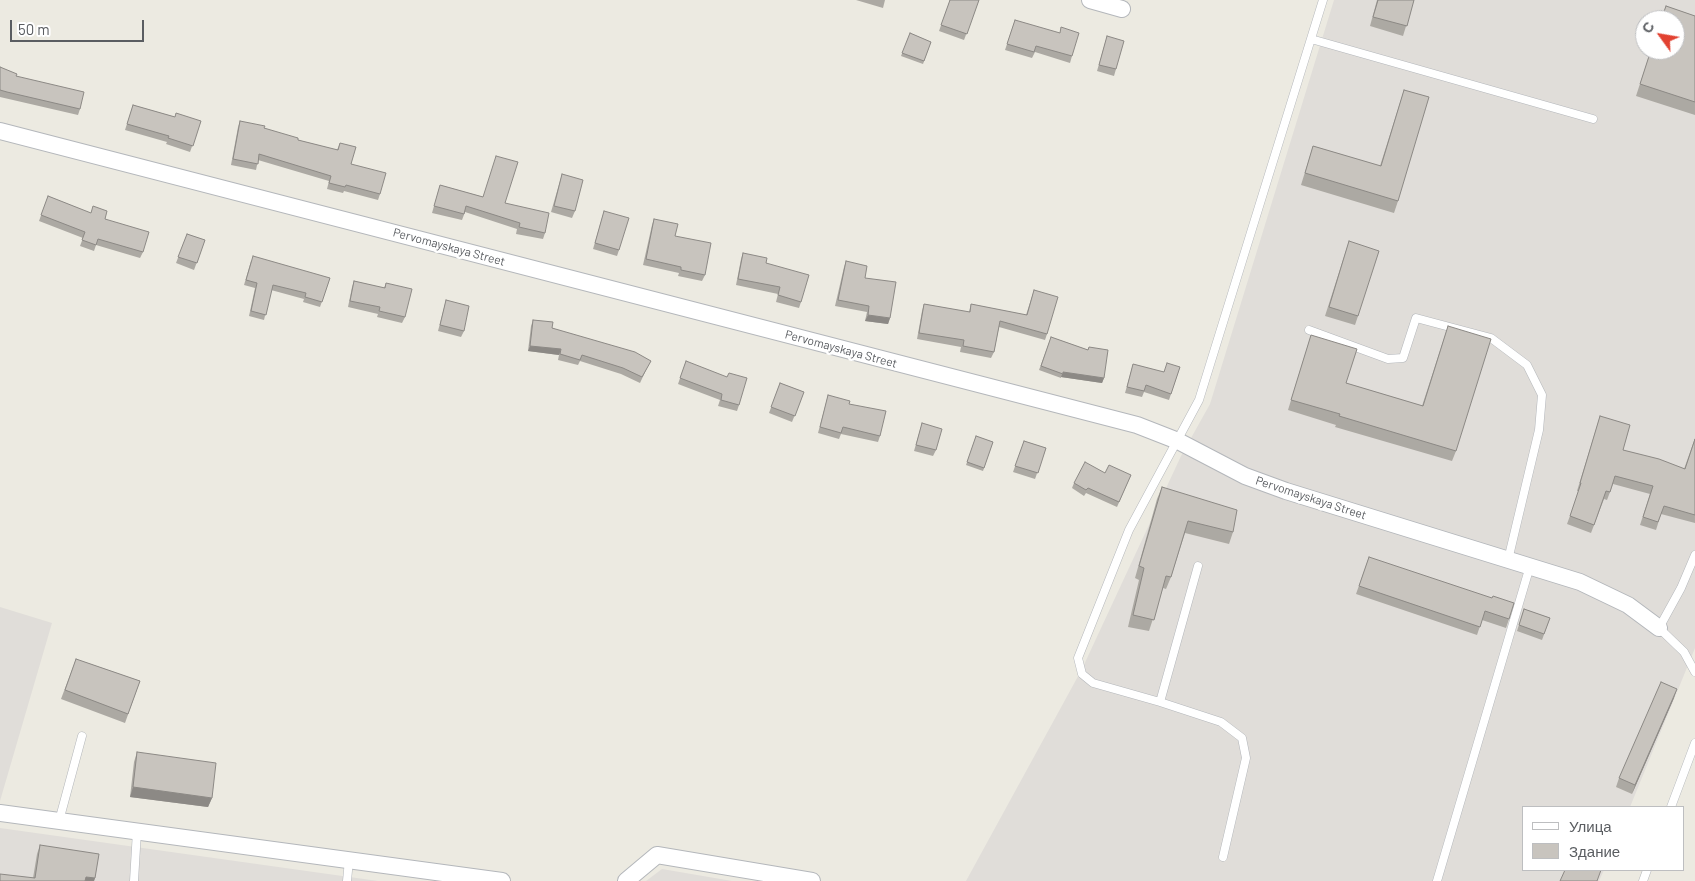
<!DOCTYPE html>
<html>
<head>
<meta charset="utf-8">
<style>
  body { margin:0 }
  #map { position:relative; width:1695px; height:881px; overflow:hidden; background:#eceae1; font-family:Barlow,sans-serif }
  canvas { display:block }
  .legend { position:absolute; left:1522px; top:806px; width:162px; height:65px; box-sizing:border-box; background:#fff; border:1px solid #bdbec0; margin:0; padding:6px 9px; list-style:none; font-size:15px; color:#5a5d61 }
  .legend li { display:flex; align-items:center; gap:10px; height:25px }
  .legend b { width:25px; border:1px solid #bdbec0 }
  .north { position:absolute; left:1635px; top:10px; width:50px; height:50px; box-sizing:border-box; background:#fff; border:1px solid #bdbec0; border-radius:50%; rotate:302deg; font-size:14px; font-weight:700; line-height:20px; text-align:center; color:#5a5d61 }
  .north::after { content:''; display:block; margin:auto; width:18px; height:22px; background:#e24231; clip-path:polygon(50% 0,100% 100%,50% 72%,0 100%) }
  .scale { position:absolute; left:10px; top:20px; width:134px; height:22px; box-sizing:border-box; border:2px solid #5a5d61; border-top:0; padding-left:6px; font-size:15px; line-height:18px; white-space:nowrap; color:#5a5d61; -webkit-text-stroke:4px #fff; paint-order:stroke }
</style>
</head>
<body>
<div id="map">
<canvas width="1695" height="881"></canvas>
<ul class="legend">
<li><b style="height:6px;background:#fff"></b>Улица</li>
<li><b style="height:14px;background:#c8c4be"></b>Здание</li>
</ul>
<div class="north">С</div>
<div class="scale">50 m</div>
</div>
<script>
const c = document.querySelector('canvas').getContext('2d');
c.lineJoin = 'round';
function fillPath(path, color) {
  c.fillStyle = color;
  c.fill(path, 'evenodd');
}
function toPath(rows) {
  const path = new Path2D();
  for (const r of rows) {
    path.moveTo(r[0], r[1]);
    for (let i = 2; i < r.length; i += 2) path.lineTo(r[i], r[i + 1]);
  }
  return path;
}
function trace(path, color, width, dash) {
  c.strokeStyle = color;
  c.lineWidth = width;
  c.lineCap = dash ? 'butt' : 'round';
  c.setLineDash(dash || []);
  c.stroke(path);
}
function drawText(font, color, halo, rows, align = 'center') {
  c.font = font + ' Barlow,sans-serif';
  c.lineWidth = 5;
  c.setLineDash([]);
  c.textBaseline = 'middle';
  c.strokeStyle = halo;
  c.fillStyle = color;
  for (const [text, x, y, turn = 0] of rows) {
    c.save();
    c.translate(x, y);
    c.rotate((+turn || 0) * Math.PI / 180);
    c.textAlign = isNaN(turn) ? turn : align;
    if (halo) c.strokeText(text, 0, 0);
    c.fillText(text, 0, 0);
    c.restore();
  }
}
const industrial = toPath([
  [1334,0,1695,0,1695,648,1630,807,1524,807,1524,870,1604,870,1599,881,966,881,1082,669,1181,456,1210,404],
  [1645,20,1675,20,1675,50,1645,50],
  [0,607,52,623,0,801],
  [0,828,378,881,0,881],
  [662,869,732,881,646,881]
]);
const service = toPath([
  [1311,39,1593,119],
  [1309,330,1388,359,1403,358,1416,318,1491,338,1527,365,1542,395,1539,430,1508,560],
  [1695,555,1681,588,1659,628,1684,652,1695,672],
  [1160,702,1198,566],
  [1671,807,1695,743],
  [59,821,82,736],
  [1223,857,1246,758,1242,738,1221,722,1160,702,1093,683,1082,674,1078,658,1129,530,1199,400,1323,0],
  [134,881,137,831],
  [347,881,349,860],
  [1437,881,1530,566],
  [1643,881,1647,870]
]);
const minor = toPath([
  [1090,0,1122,9],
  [0,131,1137,425,1178,441,1245,476,1286,491,1580,582,1628,605,1659,628],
  [0,813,502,881],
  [626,881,657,855,812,881]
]);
const wall = toPath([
  [856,0,885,0,883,8],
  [950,0,979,0,964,40,939,31],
  [1377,0,1414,0,1403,36,1370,26],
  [1666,6,1695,16,1695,115,1636,96,1651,50,1675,50,1675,20,1661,20],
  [1015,20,1072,56,1070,63,1035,52,1032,58,1005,50],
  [910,33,931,42,923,64,901,56],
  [1107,36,1116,69,1114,76,1097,71],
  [0,67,80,109,78,115,0,97],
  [1404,90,1398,201,1394,213,1301,185,1313,146,1380,166],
  [133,105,175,117,201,121,190,152,166,144,167,142,125,130],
  [240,121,264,128,298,140,337,150,340,143,351,164,380,194,378,200,344,191,343,193,327,189,329,181,258,160,256,170,231,165,238,127],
  [562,174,575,211,572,218,551,212],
  [440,185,505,203,545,233,543,239,516,234,517,229,465,212,462,220,432,213],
  [48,196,105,219,143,252,140,258,96,245,94,251,80,246,83,238,39,221],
  [604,211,619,250,617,256,593,249],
  [654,219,675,236,705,275,702,281,678,276,679,273,643,265,652,225],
  [187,234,205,240,194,270,176,263],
  [1349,241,1358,316,1355,325,1325,316],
  [743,253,766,263,801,302,799,308,776,302,778,294,736,285,741,259],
  [251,261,330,278,320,307,303,302,304,299,271,290,264,320,249,316,255,288,244,285],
  [846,261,865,278,890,318,888,324,865,321,867,312,835,306,844,267],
  [354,281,384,288,386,283,405,317,402,323,377,317,378,314,348,307,352,287],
  [1034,290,1047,334,1045,340,999,327,994,352,991,358,960,352,961,347,917,339,922,311,924,304,969,312,971,304,1026,315],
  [446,300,464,331,461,337,438,331],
  [533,320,552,328,651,361,648,366,640,383,621,374,580,361,578,365,558,360,559,355,528,351,531,326],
  [1448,326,1456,451,1452,461,1335,427,1336,425,1288,410,1311,335,1346,383,1422,406],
  [1051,337,1088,350,1089,347,1104,378,1102,383,1061,377,1061,378,1039,370],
  [686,361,739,405,737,411,718,406,720,400,678,384],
  [1133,364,1163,372,1180,367,1169,400,1144,392,1142,397,1125,393],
  [780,383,804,392,792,422,769,413],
  [828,395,849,404,880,436,878,442,841,434,839,439,818,433],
  [1600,416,1623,450,1684,469,1695,438,1695,523,1661,514,1656,530,1640,525,1650,494,1613,484,1607,500,1604,499,1591,533,1567,524,1579,491,1577,491],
  [922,423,936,450,933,456,914,451],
  [976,436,993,442,983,471,966,465],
  [1024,441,1046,448,1035,479,1013,472],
  [1105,473,1131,475,1117,507,1086,493,1084,496,1072,488,1074,483],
  [1162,487,1233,532,1229,544,1185,533,1171,577,1166,589,1163,588,1149,631,1128,627,1139,580,1135,578,1157,499],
  [1369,557,1509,619,1506,628,1482,620,1477,635,1356,594],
  [1524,609,1550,618,1542,640,1517,631],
  [76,659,140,681,125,723,61,699],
  [1674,698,1632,794,1616,787,1619,778],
  [137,752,212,798,208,807,130,797,134,762],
  [40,845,95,878,94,881,0,881,33,878,37,854]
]);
const shadedWall = toPath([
  [868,315,890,318,888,324,865,321],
  [530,346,561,349,559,355,528,351],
  [1063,372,1104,378,1102,383,1061,377],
  [1677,689,1674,698,1632,794,1635,785],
  [133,787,212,798,208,807,130,797],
  [86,877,95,878,94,881,84,881]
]);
const building = toPath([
  [950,0,979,0,967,34,941,25,950,0],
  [1378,0,1414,0,1407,26,1373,17,1378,0],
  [1666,6,1695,16,1695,102,1640,84,1651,50,1675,50,1675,20,1661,20,1666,6],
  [1015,20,1060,33,1061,27,1079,33,1072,56,1036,46,1034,52,1007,44,1015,20],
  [910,33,931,42,924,61,902,53,910,33],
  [1107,36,1124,41,1116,69,1099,65,1107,36],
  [0,67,17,74,16,76,84,92,80,109,7,92,0,90,0,67],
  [1404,90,1429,97,1398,201,1305,173,1313,146,1381,166,1404,90],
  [133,105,175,117,176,113,201,121,193,146,168,138,169,136,127,124,133,105],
  [240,121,265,126,264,128,298,138,298,140,338,150,340,143,356,147,351,164,386,173,380,194,346,185,345,187,329,183,331,176,259,154,258,164,233,159,240,121],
  [496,156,518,162,505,203,549,213,545,233,519,227,520,223,466,206,464,214,434,206,440,185,483,197,496,156],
  [562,174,583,180,575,211,554,206,562,174],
  [48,196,91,213,93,206,107,211,105,219,149,232,143,252,98,239,96,245,82,240,85,232,41,215,48,196],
  [604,211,629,218,619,250,595,243,604,211],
  [654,219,678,224,675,236,711,243,705,275,681,270,681,267,646,259,654,219],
  [187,234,205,240,197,263,178,257,187,234],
  [1349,241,1379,251,1358,316,1329,307,1349,241],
  [743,253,767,258,766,263,809,275,801,302,778,295,780,287,738,279,743,253],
  [253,256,330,278,322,302,305,297,306,293,273,285,266,315,251,311,257,283,246,280,253,256],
  [846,261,867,266,865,278,896,282,890,318,868,315,869,306,838,300,846,261],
  [354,281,385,288,386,283,412,289,405,317,379,311,380,307,350,301,354,281],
  [1034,290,1058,297,1047,334,1000,321,994,352,963,346,964,340,919,333,924,304,970,312,971,304,1027,315,1034,290],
  [446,300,469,306,464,331,440,325,446,300],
  [533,320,553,322,552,328,635,352,651,361,642,377,623,368,582,355,580,360,560,354,561,349,530,346,533,320],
  [1448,326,1491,339,1456,451,1339,416,1340,414,1291,400,1311,335,1357,349,1346,383,1423,406,1448,326],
  [1051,337,1088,350,1089,347,1108,350,1104,378,1063,372,1063,374,1041,366,1051,337],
  [686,361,727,377,729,373,747,378,739,405,721,400,722,394,680,378,686,361],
  [1167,363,1180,367,1171,394,1146,385,1144,391,1127,387,1133,364,1164,372,1167,363],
  [780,383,804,392,795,416,771,407,780,383],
  [828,395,850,401,849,404,886,411,880,436,843,427,841,433,820,427,828,395],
  [1600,416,1630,425,1623,450,1659,459,1685,469,1695,439,1695,515,1664,506,1658,522,1643,517,1653,486,1615,476,1610,492,1606,491,1594,525,1570,516,1581,483,1580,483,1600,416],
  [922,423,942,429,936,450,916,445,922,423],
  [976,436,993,442,984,468,967,462,976,436],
  [1024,441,1046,448,1038,473,1015,466,1024,441],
  [1085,462,1105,473,1109,465,1131,475,1119,502,1088,488,1086,490,1074,483,1085,462],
  [1162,487,1237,510,1233,532,1188,521,1171,577,1166,576,1154,620,1133,615,1144,568,1139,566,1162,487],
  [1369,557,1492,598,1493,596,1514,603,1509,619,1485,611,1480,627,1359,586,1369,557],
  [1524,609,1550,618,1544,634,1519,625,1524,609],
  [76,659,140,681,128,714,65,690,76,659],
  [1661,682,1677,689,1635,785,1619,778,1661,682],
  [137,752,216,763,212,798,133,787,137,752],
  [40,845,99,854,95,878,86,877,85,881,0,881,0,874,35,878,40,845],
  [1565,870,1601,870,1597,881,1560,881,1565,870]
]);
const streetNames = [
  ["Pervomayskaya Street",449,247,15],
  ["Pervomayskaya Street",841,349,15],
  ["Pervomayskaya Street",1311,498,18]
];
fillPath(industrial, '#e0ddd9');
trace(service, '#b4b7bb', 9);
trace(minor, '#b4b7bb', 18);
trace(service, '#fff', 8);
trace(minor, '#fff', 16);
fillPath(wall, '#aca9a3');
fillPath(shadedWall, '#8c8985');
fillPath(building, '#c8c4be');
trace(building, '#8c8985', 1);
drawText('12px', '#5a5d61', '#fff', streetNames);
</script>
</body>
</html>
